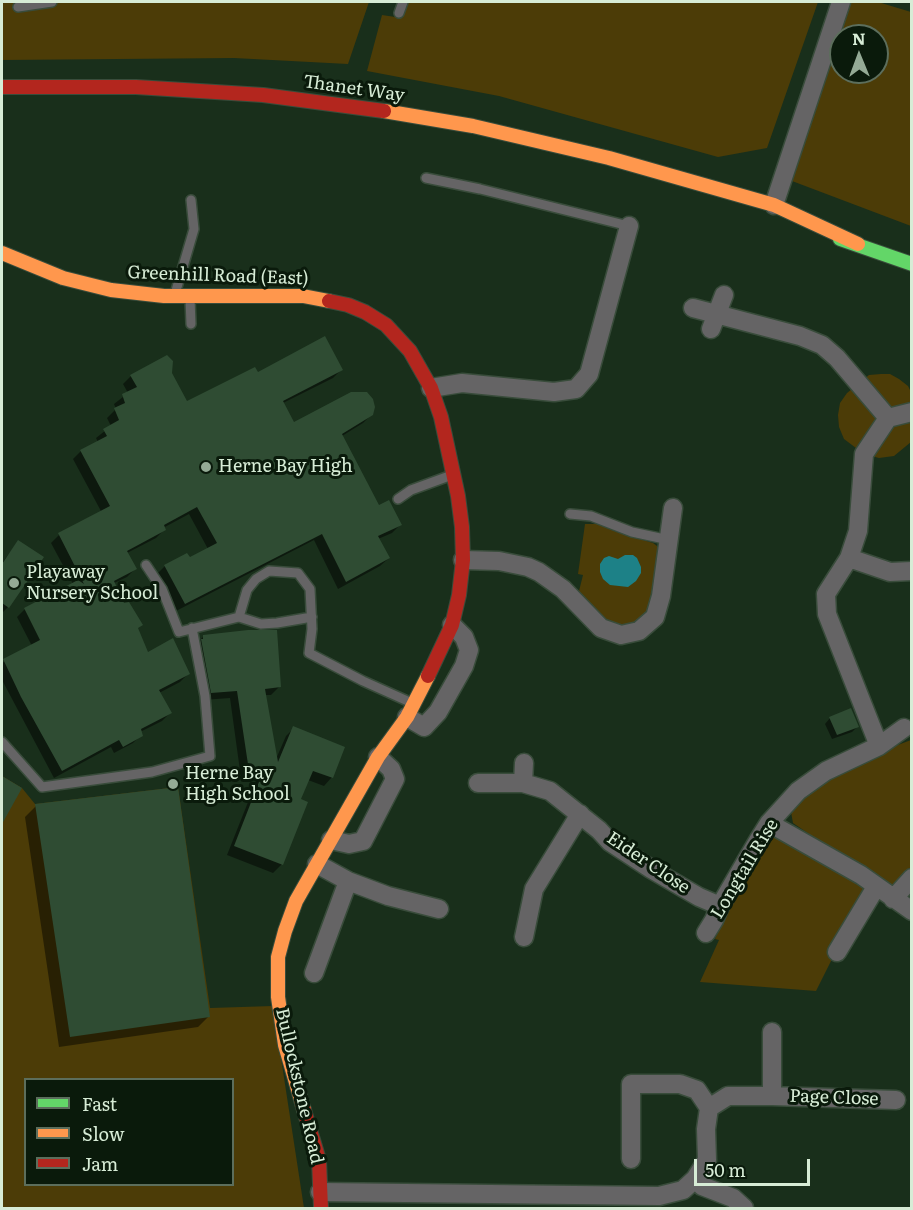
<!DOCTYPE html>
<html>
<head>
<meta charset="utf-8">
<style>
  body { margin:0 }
  #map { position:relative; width:913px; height:1210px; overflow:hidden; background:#192f1b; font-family:Literata,serif }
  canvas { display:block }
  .frame { position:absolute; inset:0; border:3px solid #d7ecd6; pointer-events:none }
  .legend { position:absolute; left:24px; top:1078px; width:210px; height:108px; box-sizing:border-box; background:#0a1a0b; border:2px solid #5c6e5c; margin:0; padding:8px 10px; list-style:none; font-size:18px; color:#d7ecd6 }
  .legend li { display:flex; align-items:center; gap:12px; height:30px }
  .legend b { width:30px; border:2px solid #5c6e5c }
  .north { position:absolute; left:829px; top:24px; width:60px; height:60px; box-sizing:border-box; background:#0a1a0b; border:2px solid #5c6e5c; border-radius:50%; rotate:359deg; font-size:16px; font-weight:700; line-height:24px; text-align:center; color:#d7ecd6 }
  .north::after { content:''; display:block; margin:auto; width:21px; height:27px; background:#94aa95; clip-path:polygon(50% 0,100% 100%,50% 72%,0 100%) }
  .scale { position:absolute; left:694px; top:1159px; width:116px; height:27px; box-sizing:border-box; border:3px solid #d7ecd6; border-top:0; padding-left:8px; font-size:18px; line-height:21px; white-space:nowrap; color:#d7ecd6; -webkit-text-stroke:4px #0a1a0b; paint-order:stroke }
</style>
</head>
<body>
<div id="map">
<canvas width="913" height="1210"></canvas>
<div class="frame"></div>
<ul class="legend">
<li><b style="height:8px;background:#63d668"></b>Fast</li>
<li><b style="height:8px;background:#ff974d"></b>Slow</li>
<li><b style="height:8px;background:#b3261e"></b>Jam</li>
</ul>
<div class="north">N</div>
<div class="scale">50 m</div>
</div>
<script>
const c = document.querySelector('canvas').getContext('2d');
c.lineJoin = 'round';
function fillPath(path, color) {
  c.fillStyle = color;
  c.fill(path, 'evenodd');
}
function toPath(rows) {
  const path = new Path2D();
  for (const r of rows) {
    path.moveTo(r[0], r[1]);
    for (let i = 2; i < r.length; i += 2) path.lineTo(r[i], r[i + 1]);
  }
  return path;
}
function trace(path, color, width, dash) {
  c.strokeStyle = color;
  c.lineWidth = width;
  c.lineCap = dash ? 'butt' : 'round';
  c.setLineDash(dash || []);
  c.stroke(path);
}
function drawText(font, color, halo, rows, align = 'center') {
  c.font = font + ' Literata,serif';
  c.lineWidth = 6;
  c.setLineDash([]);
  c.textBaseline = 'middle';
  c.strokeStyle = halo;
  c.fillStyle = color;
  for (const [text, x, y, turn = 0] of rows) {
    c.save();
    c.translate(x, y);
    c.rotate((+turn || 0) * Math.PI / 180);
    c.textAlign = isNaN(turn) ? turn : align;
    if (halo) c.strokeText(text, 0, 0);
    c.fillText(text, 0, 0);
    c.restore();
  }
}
const green = toPath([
  [2,2,369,2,348,64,234,58,2,60],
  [408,2,818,2,767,148,718,157,499,96,367,71,382,15,402,18],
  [848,2,878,2,911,12,911,226,792,181],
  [841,36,877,36,877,72,841,72],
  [881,374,890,374,899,379,908,386,911,392,911,442,894,456,879,458,864,454,844,439,839,427,838,415,840,403,847,393,869,375],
  [585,524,598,524,617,532,653,543,657,546,660,562,647,616,632,626,613,625,578,595,583,575,578,574],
  [911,740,911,870,892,887,882,883,832,959,816,991,700,982,719,940,715,939,726,914,769,836,776,833,810,841,809,834,793,823,791,812,794,806,832,775,882,751],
  [2,776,22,788,35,804,178,787,210,1008,273,1006,304,1208,2,1208],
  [26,1080,232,1080,232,1184,26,1184]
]);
const water = toPath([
  [625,555,633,555,637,558,641,567,641,573,636,581,628,587,610,585,603,579,600,572,600,564,604,558,609,556,618,559]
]);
const shadow = toPath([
  [341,370,333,378,283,403,293,424,372,414,363,423,342,436,378,507,400,525,392,533,378,539,389,558,380,566,338,589,314,540,176,611,157,574,165,566,189,559,208,549,189,514,163,528,164,530,156,538,127,553,135,569,127,577,114,583,147,654,188,674,180,682,159,693,170,713,162,721,140,732,141,735,133,743,114,753,111,747,54,778,2,680,2,663,32,646,17,617,25,609,73,584,51,543,59,535,102,513,73,459,81,451,98,442,96,438,111,426,107,418,116,409,114,404,128,393,123,384,131,376,170,373,186,403,257,374],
  [18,542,8,607,2,613,2,563],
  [204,636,279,687,271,695,265,695,276,759,286,736,294,728,332,777,324,786,308,780,300,800,282,864,273,873,227,855,258,777,241,778,230,698,203,700,196,644],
  [830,718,857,727,852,732,832,739,825,724],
  [2,777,20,788,2,821],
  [36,806,209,1016,198,1027,59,1047,25,817]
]);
const building = toPath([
  [325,336,343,370,283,401,294,422,351,392,367,392,373,399,375,407,373,415,342,434,379,505,389,500,402,525,378,536,390,558,346,582,322,534,185,604,164,565,187,553,190,557,217,543,197,507,164,525,166,530,127,551,137,569,114,581,124,603,129,602,143,625,138,628,148,652,173,638,190,674,159,690,172,713,141,729,143,736,123,747,119,740,62,771,21,697,3,659,40,640,24,608,78,580,84,584,58,533,110,506,80,450,107,436,103,429,119,420,114,408,125,403,122,394,137,387,130,375,167,355,173,361,172,373,187,401,255,367,258,372],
  [18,540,44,557,9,608,2,603,2,564],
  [248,630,277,630,281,687,265,689,278,762,293,726,345,747,333,778,313,771,301,799,308,802,283,865,234,846,264,769,249,771,237,691,211,693,201,639,203,639,203,635],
  [851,708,859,727,837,735,829,717],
  [2,776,22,788,2,824],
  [178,787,210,1017,70,1037,35,804]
]);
const lane = toPath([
  [18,7,52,2],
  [399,13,403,2],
  [426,178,480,189,629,226],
  [175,294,194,229,191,200],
  [190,299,191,324],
  [398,499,411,490,452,475],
  [570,514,591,516,632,532,669,540],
  [146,565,162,589,179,632,239,617,247,590,256,579,269,571,298,573,310,589,312,629,309,653,363,681,412,703],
  [239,617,261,624,277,623,312,617],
  [2,742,42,787,152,772,210,756,205,696,192,628]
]);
const street = toPath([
  [774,205,841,2],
  [693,308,800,336,822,345,837,358,888,418],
  [711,329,724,295],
  [431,388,462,383,554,392,576,389,589,374,629,226],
  [849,558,890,572,912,571],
  [463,560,499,561,528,567,539,572,563,589,601,628,621,635,639,631,655,617,661,596,673,508],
  [407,717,424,727,438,712,464,666,469,650,464,637,452,625],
  [879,746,827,614,826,594,849,558,858,531,864,454,888,418,912,412],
  [478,783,523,783,550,791,599,830,610,842,651,869,699,897,720,906],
  [523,783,524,763],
  [769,823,861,875,912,911],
  [331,840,349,844,363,841,395,779,391,769,378,757],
  [317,864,348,881,388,896,439,909],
  [893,899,912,878],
  [706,933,714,920,720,906,759,839,769,823,798,791,826,771,879,746,904,728],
  [524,937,534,889,580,814],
  [837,952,876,887],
  [314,973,348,881],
  [772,1096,896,1100],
  [631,1159,631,1084,680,1084,697,1090,709,1108],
  [695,1179,702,1186,733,1198,744,1208],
  [320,1192,659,1196,683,1190,695,1179,707,1160,706,1129,709,1108,728,1096,772,1096,772,1032]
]);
const fast = toPath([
  [840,239,912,264]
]);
const slow = toPath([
  [384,111,473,126,609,158,774,205,858,244],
  [2,253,63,278,111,290,164,296,303,296,329,301],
  [304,1110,285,1045,278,997,278,957,285,931,296,901,378,757,407,717,428,676]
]);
const jam = toPath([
  [2,87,136,87,263,95,384,111],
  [329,301,348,305,365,312,386,325,410,351,431,388,441,417,458,496,462,527,463,560,459,595,452,625,428,676],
  [304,1110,319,1160,321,1208]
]);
const markers = [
  [206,467,6,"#94aa95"],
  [14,583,6,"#94aa95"],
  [173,784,6,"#94aa95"]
];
const streetNames = [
  ["Thanet Way",354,89,8],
  ["Greenhill Road (East)",218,276,2],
  ["Eider Close",648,863,34],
  ["Longtail Rise",745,869,-59],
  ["Bullockstone Road",299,1086,77],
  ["Page Close",834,1098,2]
];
const poiNames = [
  ["Herne Bay High",218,467],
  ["Playaway",26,573],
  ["Nursery School",26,594],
  ["Herne Bay",185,774],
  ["High School",185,795]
];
fillPath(green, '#4c3c07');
fillPath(water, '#1d8187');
fillPath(shadow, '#0007');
fillPath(building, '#2f4c33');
trace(lane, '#394c3b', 12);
trace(street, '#394c3b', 21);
trace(fast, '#394c3b', 16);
trace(slow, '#394c3b', 16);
trace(jam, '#394c3b', 16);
trace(lane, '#656465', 9);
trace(street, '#656465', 18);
trace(fast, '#63d668', 14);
trace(slow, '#ff974d', 14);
trace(jam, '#b3261e', 14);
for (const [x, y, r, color] of markers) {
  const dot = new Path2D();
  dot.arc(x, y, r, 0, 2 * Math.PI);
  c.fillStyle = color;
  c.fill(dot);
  trace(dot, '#0a1a0b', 2);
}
drawText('18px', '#d7ecd6', '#0a1a0b', streetNames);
drawText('18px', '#d7ecd6', '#0a1a0b', poiNames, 'left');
</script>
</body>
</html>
